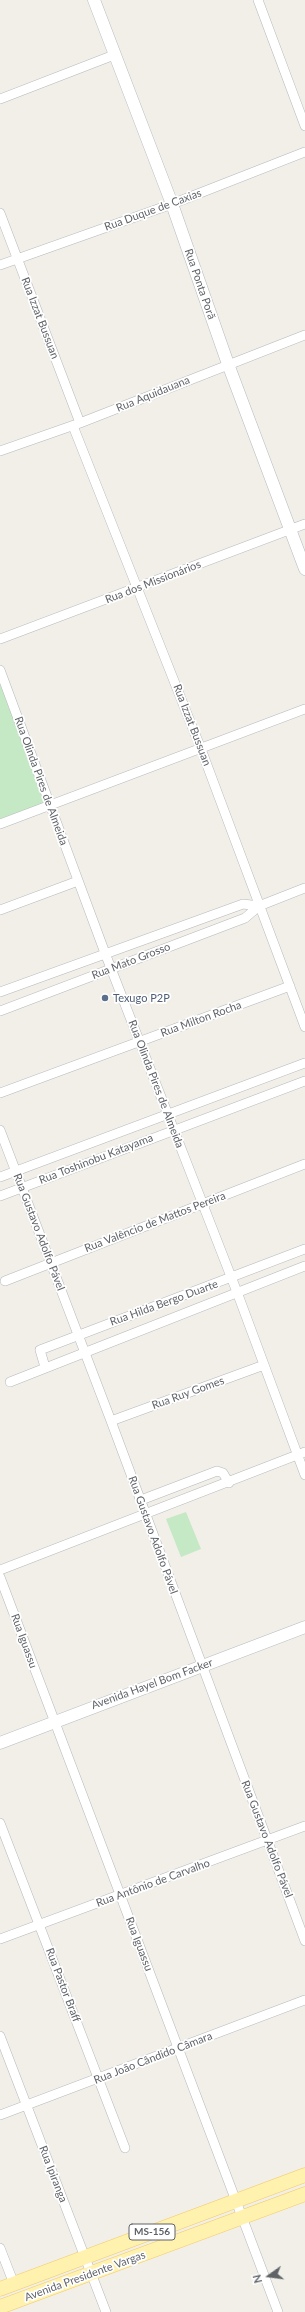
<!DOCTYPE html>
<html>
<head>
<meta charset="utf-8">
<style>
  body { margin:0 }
  #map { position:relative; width:305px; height:2312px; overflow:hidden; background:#f1efe8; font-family:Lato,sans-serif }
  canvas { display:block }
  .north { position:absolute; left:249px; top:2256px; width:40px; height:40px; -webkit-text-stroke:3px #fff; paint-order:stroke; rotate:256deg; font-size:11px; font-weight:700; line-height:16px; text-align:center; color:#5f6368 }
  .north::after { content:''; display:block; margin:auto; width:14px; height:18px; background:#5f6368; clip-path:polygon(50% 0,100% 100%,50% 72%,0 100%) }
</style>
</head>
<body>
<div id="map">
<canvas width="305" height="2312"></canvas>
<div class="north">N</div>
</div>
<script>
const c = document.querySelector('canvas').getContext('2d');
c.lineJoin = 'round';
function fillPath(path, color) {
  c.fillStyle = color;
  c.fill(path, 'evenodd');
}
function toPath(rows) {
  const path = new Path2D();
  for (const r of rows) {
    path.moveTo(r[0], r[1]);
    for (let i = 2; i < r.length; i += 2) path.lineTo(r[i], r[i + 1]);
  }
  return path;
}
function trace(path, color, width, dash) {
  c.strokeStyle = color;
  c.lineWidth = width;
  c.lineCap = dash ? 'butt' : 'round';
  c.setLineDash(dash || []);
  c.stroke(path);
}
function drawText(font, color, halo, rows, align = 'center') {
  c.font = font + ' Lato,sans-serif';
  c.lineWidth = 3.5;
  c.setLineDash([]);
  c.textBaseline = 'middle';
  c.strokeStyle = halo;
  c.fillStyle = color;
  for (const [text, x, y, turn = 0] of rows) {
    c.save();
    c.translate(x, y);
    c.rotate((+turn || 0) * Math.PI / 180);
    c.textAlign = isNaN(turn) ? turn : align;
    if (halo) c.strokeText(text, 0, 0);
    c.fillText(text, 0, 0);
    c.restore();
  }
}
const green = toPath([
  [0,682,44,803,0,819],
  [186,1512,201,1549,181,1557,166,1519]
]);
const street = toPath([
  [258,0,305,126],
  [0,99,114,55],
  [0,213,80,423],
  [0,265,172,204,305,152],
  [73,426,201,749,305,1027],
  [0,451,80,423,305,335],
  [0,639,305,524],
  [0,670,105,953,237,1292,305,1475],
  [0,824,305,709],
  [0,910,78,881],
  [0,992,243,904,259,906],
  [0,1011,245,918,259,906,305,888],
  [0,1093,290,986],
  [0,1130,111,1421,305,1941],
  [0,1177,305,1063],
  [0,1196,305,1081],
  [5,1281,305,1164],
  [45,1367,40,1350,305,1249],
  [10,1382,305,1266],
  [111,1421,264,1365],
  [141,1500,217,1471,223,1473,229,1483],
  [0,1570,305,1452],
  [0,1577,278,2312],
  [0,1823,125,2148],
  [0,1939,305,1826],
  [0,2036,106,2312],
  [0,2115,305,2000],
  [0,2248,14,2284]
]);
const secondary = toPath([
  [94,0,172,204,228,364,305,569],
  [0,1743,305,1627]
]);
const primary = toPath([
  [0,2289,305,2175],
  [0,2307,305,2194]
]);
const markers = [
  [105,998,4,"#5c6f8a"]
];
const shields = [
  [152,2232,46]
];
const shieldNames = [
  ["MS-156",152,2232]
];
const streetNames = [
  ["Rua Duque de Caxias",153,210,-20],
  ["Rua Ponta Porã",200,284,71],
  ["Rua Izzat Bussuan",40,318,69],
  ["Rua Aquidauana",153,394,-22],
  ["Rua dos Missionários",153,582,-21],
  ["Rua Izzat Bussuan",192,725,69],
  ["Rua Olinda Pires de Almeida",41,781,70],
  ["Rua Mato Grosso",131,961,-21],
  ["Rua Milton Rocha",201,1019,-20],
  ["Rua Olinda Pires de Almeida",156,1084,69],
  ["Rua Toshinobu Katayama",96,1159,-21],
  ["Rua Valêncio de Mattos Pereira",155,1222,-21],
  ["Rua Gustavo Adolfo Pável",39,1232,69],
  ["Rua Hilda Bergo Duarte",164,1303,-20],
  ["Rua Ruy Gomes",188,1393,-20],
  ["Rua Gustavo Adolfo Pável",153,1535,70],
  ["Rua Iguassu",24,1641,70],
  ["Avenida Hayel Bom Facker",152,1684,-20],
  ["Rua Gustavo Adolfo Pável",267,1839,69],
  ["Rua Antônio de Carvalho",153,1883,-20],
  ["Rua Iguassu",139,1944,69],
  ["Rua Pastor Braff",63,1985,69],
  ["Rua João Cândido Câmara",153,2058,-21],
  ["Rua Ipiranga",53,2174,69],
  ["Avenida Presidente Vargas",85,2276,-20]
];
const serviceNames = [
  ["Texugo P2P",113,998]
];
fillPath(green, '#c5e8c5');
trace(street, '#b5b8bc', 10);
trace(secondary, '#b6babf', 13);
trace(primary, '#f2c960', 15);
trace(street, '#fff', 9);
trace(secondary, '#fff', 12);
trace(primary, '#fff2af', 14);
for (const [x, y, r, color] of markers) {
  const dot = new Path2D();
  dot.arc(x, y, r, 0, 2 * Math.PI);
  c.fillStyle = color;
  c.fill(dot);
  trace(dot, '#fff', 1.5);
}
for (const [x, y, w] of shields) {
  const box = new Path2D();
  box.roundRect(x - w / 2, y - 8, w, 16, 3);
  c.fillStyle = '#fff';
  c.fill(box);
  trace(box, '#5f6368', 1);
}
drawText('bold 10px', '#5f6368', null, shieldNames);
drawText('11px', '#5f6368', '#fff', streetNames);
drawText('11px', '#4e5e75', '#fff', serviceNames, 'left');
</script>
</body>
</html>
